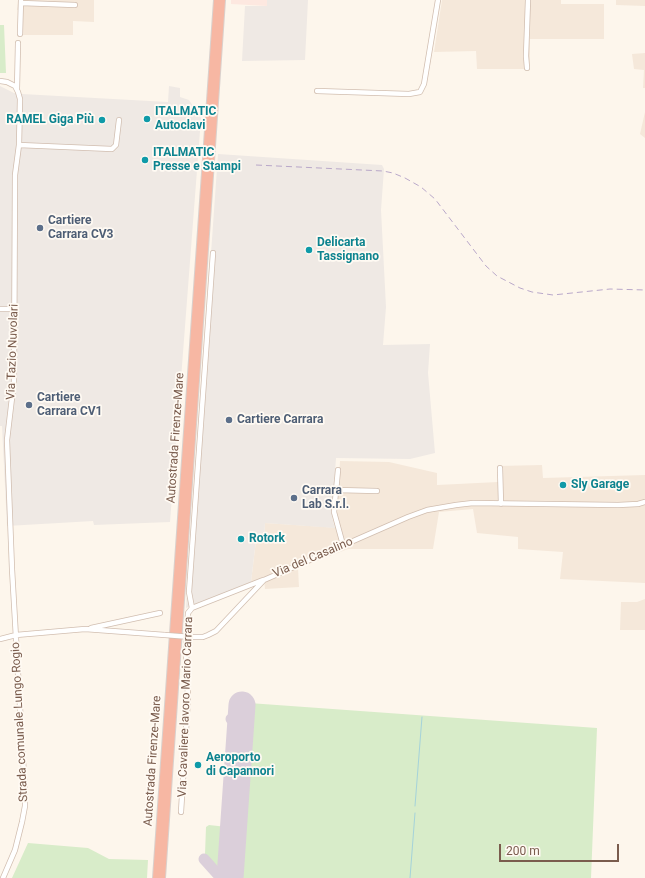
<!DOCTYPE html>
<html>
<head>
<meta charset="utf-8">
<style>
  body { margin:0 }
  #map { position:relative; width:645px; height:878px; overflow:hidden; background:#fdf6ec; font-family:Roboto,sans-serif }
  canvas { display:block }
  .scale { position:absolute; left:499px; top:844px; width:120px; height:18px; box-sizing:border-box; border:2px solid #7a5c4d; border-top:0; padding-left:5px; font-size:12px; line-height:14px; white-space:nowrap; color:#7a5c4d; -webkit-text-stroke:3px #fffaf3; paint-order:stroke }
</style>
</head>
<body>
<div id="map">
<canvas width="645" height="878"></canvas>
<div class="scale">200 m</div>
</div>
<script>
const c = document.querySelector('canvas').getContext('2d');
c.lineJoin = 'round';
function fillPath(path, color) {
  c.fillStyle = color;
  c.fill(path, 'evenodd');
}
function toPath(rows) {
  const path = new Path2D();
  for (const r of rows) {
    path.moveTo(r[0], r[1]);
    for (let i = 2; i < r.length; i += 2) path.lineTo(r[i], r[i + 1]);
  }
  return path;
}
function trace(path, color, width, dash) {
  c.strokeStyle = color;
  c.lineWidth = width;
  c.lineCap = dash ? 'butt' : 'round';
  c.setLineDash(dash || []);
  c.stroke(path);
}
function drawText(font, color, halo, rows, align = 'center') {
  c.font = font + ' Roboto,sans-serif';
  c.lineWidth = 3.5;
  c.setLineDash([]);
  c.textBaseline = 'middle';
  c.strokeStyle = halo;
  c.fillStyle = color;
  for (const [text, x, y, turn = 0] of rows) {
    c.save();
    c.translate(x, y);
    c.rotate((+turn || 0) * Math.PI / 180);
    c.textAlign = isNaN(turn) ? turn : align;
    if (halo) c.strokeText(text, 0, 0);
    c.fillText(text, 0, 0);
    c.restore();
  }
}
const residential = toPath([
  [18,0,94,0,94,22,73,21,73,35,23,35,23,10,17,10],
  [442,0,561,0,561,4,604,4,604,39,530,39,530,69,477,69,476,51,434,52],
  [616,0,645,0,645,6,616,5],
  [645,53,645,88,643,88,644,70,634,69,632,54],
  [645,112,645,138,640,134],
  [340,461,389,462,437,473,437,485,498,482,498,466,542,465,543,478,645,475,645,583,560,579,563,552,518,549,518,537,477,533,473,509,439,512,433,549,348,549,298,568,299,587,265,589,264,577,251,582,256,540,264,535,265,523,340,528,337,513],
  [645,599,645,630,620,630,621,602,637,602]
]);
const commercial = toPath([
  [231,0,267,0,267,6,231,4]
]);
const industrial = toPath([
  [267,0,308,0,305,60,242,61,245,6,267,6],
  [0,86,14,93,22,94,168,102,169,86,180,88,180,97,189,100,201,118,170,522,94,525,93,521,7,526,2,426,0,426],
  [218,154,382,165,384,169,381,210,386,307,383,345,430,344,428,373,435,453,410,459,336,458,332,517,335,528,265,523,264,540,256,540,251,582,186,608]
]);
const green = toPath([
  [0,25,4,25,6,73,0,73],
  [249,703,597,728,591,878,237,878],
  [209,825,227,827,224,871,222,874,205,854,206,827],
  [28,843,88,848,109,859,148,860,147,878,12,878]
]);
const stream = toPath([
  [415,806,422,717],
  [410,878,415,813]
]);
const taxiway = toPath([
  [231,719,241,719],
  [204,859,221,878],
  [219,876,226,876,230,870]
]);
const runway = toPath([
  [230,878,242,705]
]);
const minor = toPath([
  [21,3,75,5],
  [20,34,21,0],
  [527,68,526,56,528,0],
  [0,81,7,82,15,86,18,92,20,99,19,145,15,175,14,381,7,440,12,569,25,793,25,806,22,822,15,850,3,878],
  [17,89,18,43],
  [317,91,409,94,420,92,424,84,438,0],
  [19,145,112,149,116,145,119,120],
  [0,309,15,309],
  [500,468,501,504],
  [338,470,334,512,343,545],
  [337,490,377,491],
  [192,608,189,592,213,253],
  [91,628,160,613],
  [191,637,203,637,208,635,216,631,264,580,408,517,427,510,456,505,473,503,618,505,638,504,645,502],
  [0,639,16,635,85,629,165,635],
  [181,812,188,698,186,650,188,613,192,608,263,580]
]);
const highway = toPath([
  [156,878,217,0],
  [162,878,222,0]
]);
const rail = toPath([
  [256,165,383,171,393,173,405,178,421,187,435,199,486,266,497,276,520,288,532,292,553,295,610,289,645,290]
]);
const minorBridge = toPath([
  [165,635,191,637]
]);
const markers = [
  [147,119,4,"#0f9aa8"],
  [102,120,4,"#0f9aa8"],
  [145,160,4,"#0f9aa8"],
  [40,228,4,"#5c6f8a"],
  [309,250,4,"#0f9aa8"],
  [29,405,4,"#5c6f8a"],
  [229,420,4,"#5c6f8a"],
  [563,485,4,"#0f9aa8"],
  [294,498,4,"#5c6f8a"],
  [241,539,4,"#0f9aa8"],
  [198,765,4,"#0f9aa8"]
];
const cultureNames = [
  ["ITALMATIC",155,112],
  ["Autoclavi",155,126],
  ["RAMEL Giga Più",94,120,"right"],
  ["ITALMATIC",153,153],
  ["Presse e Stampi",153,167],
  ["Delicarta",317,243],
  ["Tassignano",317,257],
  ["Sly Garage",571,485],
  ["Rotork",249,539],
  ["Aeroporto",206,758],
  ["di Capannori",206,772]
];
const serviceNames = [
  ["Cartiere",48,221],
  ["Carrara CV3",48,235],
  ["Cartiere",37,398],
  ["Carrara CV1",37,412],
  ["Cartiere Carrara",237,420],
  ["Carrara",302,491],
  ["Lab S.r.l.",302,505]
];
const streetNames = [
  ["Via Tazio Nuvolari",13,352,-88],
  ["Autostrada Firenze-Mare",176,438,-86],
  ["Via del Casalino",313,558,-23],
  ["Via Cavaliere lavoro Mario Carrara",186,707,-88],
  ["Strada comunale Lungo Rogio",20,722,-93],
  ["Autostrada Firenze-Mare",153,761,-86]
];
fillPath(residential, '#f5e8da');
fillPath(commercial, '#fde8e0');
fillPath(industrial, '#efe9e4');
fillPath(green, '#d8ecc9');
trace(stream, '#a5d3da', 1);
trace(taxiway, '#dbcfda', 11);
trace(runway, '#dbcfda', 27);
trace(minor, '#d1beb0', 6);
trace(highway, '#dad1cd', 8);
trace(minor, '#fff', 4.5);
trace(highway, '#f7b7a3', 6);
trace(rail, '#b9a8c9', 1, [6, 4]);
trace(minorBridge, '#d1beb0', 6, []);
trace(minorBridge, '#fff', 4.5);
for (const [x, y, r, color] of markers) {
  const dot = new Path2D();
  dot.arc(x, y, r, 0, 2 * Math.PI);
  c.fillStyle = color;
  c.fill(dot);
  trace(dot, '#fffaf3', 1.5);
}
drawText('bold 12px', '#0d838f', '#fffaf3', cultureNames, 'left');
drawText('bold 12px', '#4e5e75', '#fffaf3', serviceNames, 'left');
drawText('12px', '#7a5c4d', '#fffaf3', streetNames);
</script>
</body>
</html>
